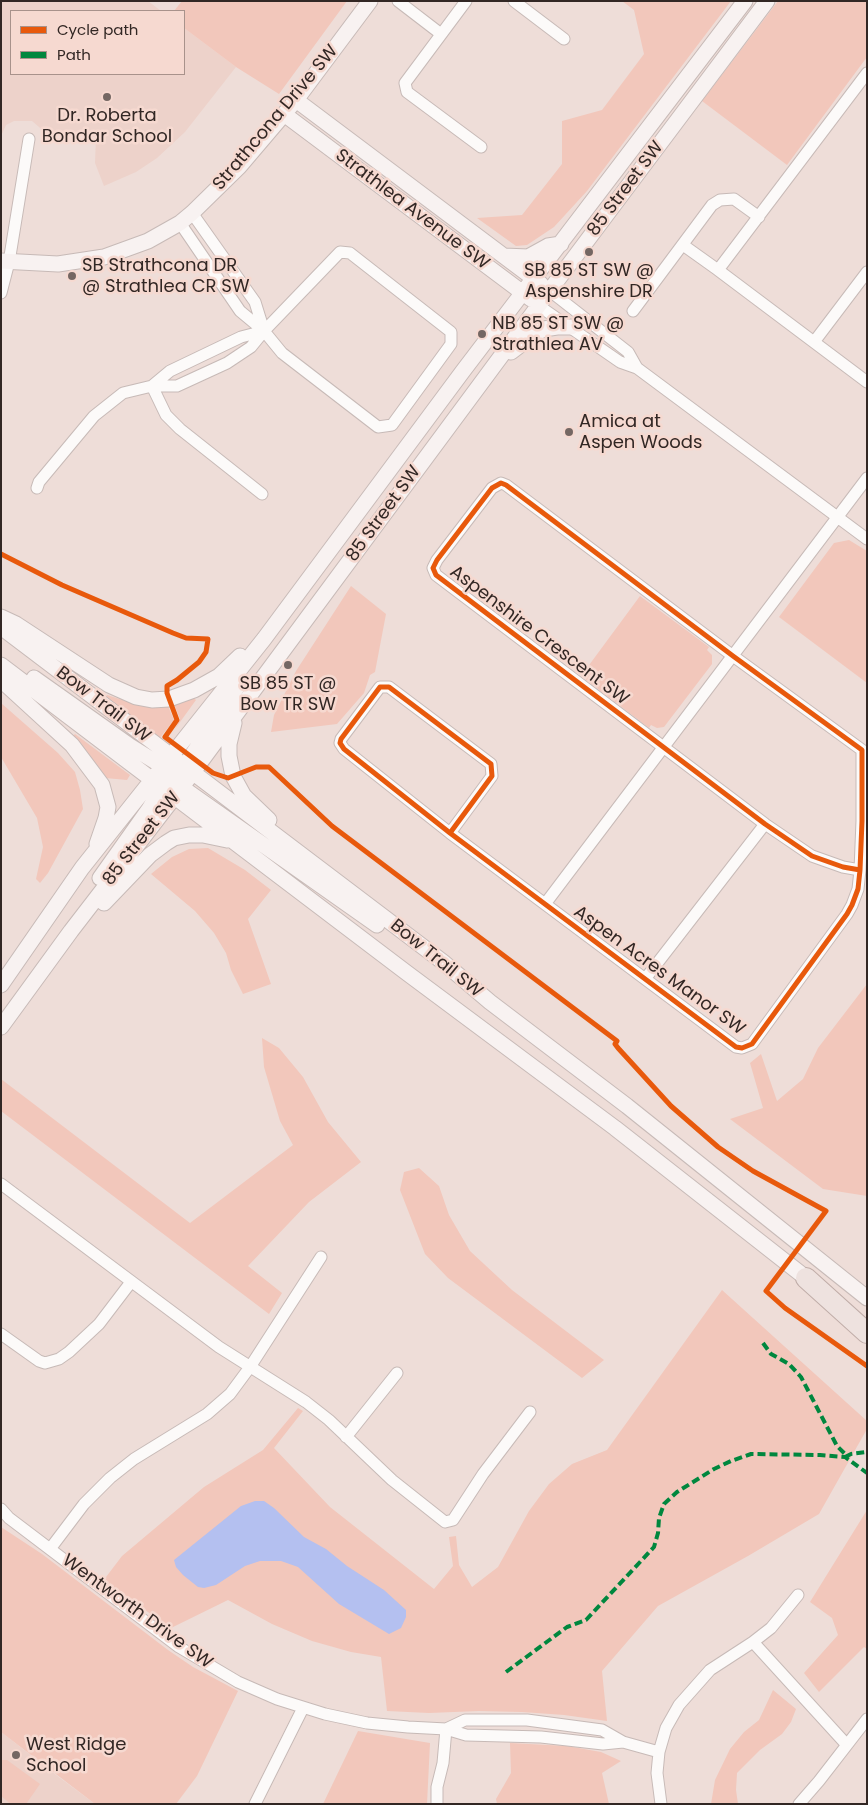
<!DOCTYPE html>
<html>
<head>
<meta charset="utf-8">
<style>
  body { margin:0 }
  #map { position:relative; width:868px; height:1805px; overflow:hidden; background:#eeddd8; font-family:Poppins,sans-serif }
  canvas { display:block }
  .frame { position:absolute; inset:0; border:2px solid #322724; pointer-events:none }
  .legend { position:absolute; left:10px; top:10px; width:175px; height:65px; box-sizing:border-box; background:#f6d9d0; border:1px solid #a8928b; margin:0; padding:6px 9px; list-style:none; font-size:15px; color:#322724 }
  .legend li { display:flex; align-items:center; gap:10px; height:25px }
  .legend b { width:25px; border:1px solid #a8928b }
</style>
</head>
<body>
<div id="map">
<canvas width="868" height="1805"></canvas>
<div class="frame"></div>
<ul class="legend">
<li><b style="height:6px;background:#e8590c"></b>Cycle path</li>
<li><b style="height:6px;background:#00873e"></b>Path</li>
</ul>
</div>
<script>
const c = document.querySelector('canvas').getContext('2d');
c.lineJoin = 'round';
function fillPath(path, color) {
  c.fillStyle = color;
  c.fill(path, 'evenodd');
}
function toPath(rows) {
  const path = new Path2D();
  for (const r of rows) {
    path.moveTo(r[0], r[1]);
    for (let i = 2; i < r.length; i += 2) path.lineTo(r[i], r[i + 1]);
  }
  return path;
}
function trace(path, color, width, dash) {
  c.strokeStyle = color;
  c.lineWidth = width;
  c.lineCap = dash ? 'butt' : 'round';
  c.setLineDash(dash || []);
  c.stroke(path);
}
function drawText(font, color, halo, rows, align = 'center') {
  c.font = font + ' Poppins,sans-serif';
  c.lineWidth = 5;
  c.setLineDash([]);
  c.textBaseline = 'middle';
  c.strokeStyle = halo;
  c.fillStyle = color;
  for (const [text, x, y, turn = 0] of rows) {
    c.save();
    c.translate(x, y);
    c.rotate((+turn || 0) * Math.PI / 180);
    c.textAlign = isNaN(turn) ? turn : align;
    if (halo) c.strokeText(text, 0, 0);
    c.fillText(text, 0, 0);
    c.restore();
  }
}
const built = toPath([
  [1,1,148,1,161,11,11,11,11,74,184,74,184,28,236,67,185,132,157,158,136,172,104,186,95,163,96,137,46,133,32,121,14,121,6,125,1,136],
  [1,1732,60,1778,95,1804,1,1804]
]);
const green = toPath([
  [182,1,347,1,279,94,236,67,184,28,184,11,174,11],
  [622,1,731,1,587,191,554,227,527,245,516,246,477,218,522,215,562,164,562,121,602,110,644,54,634,10],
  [778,1,867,1,867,57,787,165,702,101],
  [849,540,867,551,867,683,779,617,834,543],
  [351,586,386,614,375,672,370,675,364,693,337,724,271,732,274,715,296,671],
  [640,596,709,647,707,650,712,655,712,664,664,727,657,728,651,725,649,728,581,676],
  [107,695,139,705,168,706,174,720,159,739,105,698],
  [193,697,196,700,175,729,180,719,174,704],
  [1,703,58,753,75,772,80,790,83,809,48,873,40,883,36,879,43,847,37,818,1,757],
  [75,734,130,775,127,780,105,778,72,737],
  [208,848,245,870,271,890,248,919,271,984,243,994,231,970,226,953,214,933,195,911,151,874,172,857,189,849],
  [867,984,867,1196,823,1189,730,1119,763,1108,750,1063,761,1054,777,1101,803,1079,818,1048],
  [262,1038,279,1048,303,1077,328,1122,361,1162,309,1202,248,1266,282,1293,269,1314,1,1111,1,1079,190,1223,293,1145,280,1121,264,1067],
  [419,1168,439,1186,449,1215,470,1251,512,1290,604,1360,582,1378,448,1278,425,1254,400,1190,404,1172],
  [722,1290,867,1421,867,1429,819,1514,748,1556,658,1606,602,1671,607,1721,564,1715,522,1712,479,1711,429,1713,387,1711,381,1657,351,1652,312,1641,272,1624,228,1600,171,1628,103,1581,122,1556,204,1487,263,1450,298,1408,303,1411,274,1448,330,1507,434,1589,453,1566,449,1537,456,1536,459,1565,472,1587,498,1567,529,1511,549,1484,572,1464,607,1450],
  [867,1510,867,1649,864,1647,819,1692,804,1673,838,1635,832,1618,810,1602],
  [1,1527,42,1554,168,1650,193,1667,238,1691,197,1776,176,1804,95,1804,1,1732],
  [773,1690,796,1709,791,1722,782,1734,760,1750,737,1773,736,1790,738,1804,711,1804,715,1780,730,1749,744,1732,759,1720],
  [358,1731,430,1743,427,1804,323,1804],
  [510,1743,567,1746,601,1752,621,1761,602,1773,609,1804,497,1804,496,1799,511,1773],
  [2,1760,7,1760,40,1784,26,1804,11,1804,1,1796]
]);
const water = toPath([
  [255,1501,264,1501,274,1508,304,1537,326,1549,347,1566,384,1590,406,1610,406,1617,401,1628,389,1634,339,1604,298,1567,281,1561,260,1561,245,1566,216,1585,204,1588,198,1587,183,1575,176,1567,174,1560,241,1506]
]);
const street = toPath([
  [398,1,441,34],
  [466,1,405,83,407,92,481,147],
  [514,1,564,39],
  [867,73,718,270,867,382],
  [192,213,255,302,264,331],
  [683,245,718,270],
  [550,291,628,352,637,368],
  [1,293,9,262,29,139],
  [539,306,620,362,637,368,867,539],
  [633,311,712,205,720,200,734,199,759,217],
  [814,342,867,272],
  [152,386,166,415,180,429,262,494],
  [152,386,170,371,241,337,264,331],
  [37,488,39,482,94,416,123,393,152,386,177,386,227,363,251,347,264,331,340,252,350,253,451,332,451,344,392,425,378,427,282,353,264,331,240,311,180,223],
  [450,833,492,776,491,764,389,687,380,687,341,739,340,743,344,749,450,833,736,1047,742,1048,752,1044,847,914,852,905,858,889,860,870,862,821,862,750,733,656,506,485,501,483,492,488,437,560,433,568,436,575,765,824,812,856,843,867,860,870],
  [545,904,867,478],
  [645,979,765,824],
  [1,1184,219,1347,306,1402,329,1420,392,1480,445,1522,453,1520,483,1474,530,1412],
  [1,1334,39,1361,45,1363,59,1359,69,1352,99,1324,131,1282],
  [346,1437,397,1373],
  [1,1509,9,1518,179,1647,238,1682,277,1699,325,1714,367,1723,408,1727,446,1729,466,1735,541,1737,603,1744,623,1742],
  [50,1549,84,1504,110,1478,134,1459,207,1414,230,1394,250,1367,321,1257],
  [753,1642,846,1744],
  [446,1729,465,1720,527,1720,602,1730,623,1742,659,1752],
  [255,1804,303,1708],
  [437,1804,437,1787,443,1763,446,1729],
  [661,1804,657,1773,659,1752,666,1728,679,1705,710,1670,753,1642,771,1628,798,1595],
  [799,1804,819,1781,867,1719]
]);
const secondary = toPath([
  [296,100,541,284],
  [284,114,531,299],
  [504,256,528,257,548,246,561,244],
  [1,261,58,264,104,257,148,241,180,223,192,213,239,167,296,100,370,1],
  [511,352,536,333,544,329,557,327,571,327],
  [1,617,16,624,109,685,136,697,152,700,169,699,194,690,219,676,240,656],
  [1,627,443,962,490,1002,627,1106,867,1298],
  [1,665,407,973,615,1128,815,1285],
  [34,678,130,746,170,771],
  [1,680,72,745,102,785,108,807,106,818,97,844],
  [234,723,229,744,229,756,233,776,244,796,269,820],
  [179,775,237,687],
  [153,780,160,778,166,778,174,782,377,925],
  [100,878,149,809,167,779],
  [104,903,150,855,166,843,174,838,189,835,203,835,227,840],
  [1,985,82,868,264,639,463,371,745,1],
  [1,1027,71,931,182,787,556,282,767,1]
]);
const highway = toPath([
  [806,1278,867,1333]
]);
const quiet = toPath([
  [763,1343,771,1354,789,1364,801,1377,837,1446,847,1456],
  [845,1457,851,1454,867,1452],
  [506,1672,567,1627,586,1620,654,1547,658,1533,659,1518,664,1504,677,1492,714,1469,731,1461,751,1454,820,1455,845,1457,867,1473]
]);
const cycleway = toPath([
  [1,554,62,585,173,633,186,638,208,639,206,652,199,662,177,680,167,686,167,693,177,720,165,737,213,773,228,778,256,767,269,767,332,826,617,1041,615,1044,618,1048,671,1106,718,1147,753,1171,826,1211,766,1291,785,1308,867,1366],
  [450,833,492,776,491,764,389,687,380,687,341,739,340,743,344,749,450,833,736,1047,742,1048,752,1044,847,914,852,905,858,889,860,870,862,821,862,750,733,656,506,485,501,483,492,488,437,560,433,568,436,575,765,824,812,856,843,867,860,870]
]);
const markers = [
  [107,97,5,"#746763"],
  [589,252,5,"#746763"],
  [72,276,5,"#746763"],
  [482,334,5,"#746763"],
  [569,432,5,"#746763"],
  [288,665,5,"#746763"],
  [16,1755,5,"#746763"]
];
const poiNames = [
  ["Dr. Roberta",107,116,"center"],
  ["Bondar School",107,137,"center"],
  ["SB Strathcona DR",82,266],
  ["@ Strathlea CR SW",82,287],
  ["SB 85 ST SW @",589,271,"center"],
  ["Aspenshire DR",589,292,"center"],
  ["NB 85 ST SW @",492,324],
  ["Strathlea AV",492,345],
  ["Amica at",579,422],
  ["Aspen Woods",579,443],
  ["SB 85 ST @",288,684,"center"],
  ["Bow TR SW",288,705,"center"],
  ["West Ridge",26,1745],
  ["School",26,1766]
];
const streetNames = [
  ["Strathcona Drive SW",276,118,-50],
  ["85 Street SW",626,189,-53],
  ["Strathlea Avenue SW",412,210,37],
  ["85 Street SW",384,514,-54],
  ["Aspenshire Crescent SW",539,636,37],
  ["Bow Trail SW",103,705,37],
  ["85 Street SW",142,839,-52],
  ["Bow Trail SW",436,959,39],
  ["Aspen Acres Manor SW",659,971,36],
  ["Wentworth Drive SW",137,1612,36]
];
fillPath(built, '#edd2ca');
fillPath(green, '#f2c7bb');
fillPath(water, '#b4c0f0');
trace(street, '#c7bab7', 13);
trace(secondary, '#c7bab7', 17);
trace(highway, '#c0ada8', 22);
trace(street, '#fcfaf9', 11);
trace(secondary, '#f8f2f1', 15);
trace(highway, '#eee2df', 20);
trace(quiet, '#00873e', 4, [8, 4]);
trace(cycleway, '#e8590c', 5);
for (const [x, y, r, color] of markers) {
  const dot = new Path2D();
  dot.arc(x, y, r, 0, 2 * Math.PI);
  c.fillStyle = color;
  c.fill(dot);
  trace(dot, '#f6d9d0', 2);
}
drawText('18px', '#322724', '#f6d9d0', poiNames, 'left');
drawText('18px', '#322724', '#f6d9d0', streetNames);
</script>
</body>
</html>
